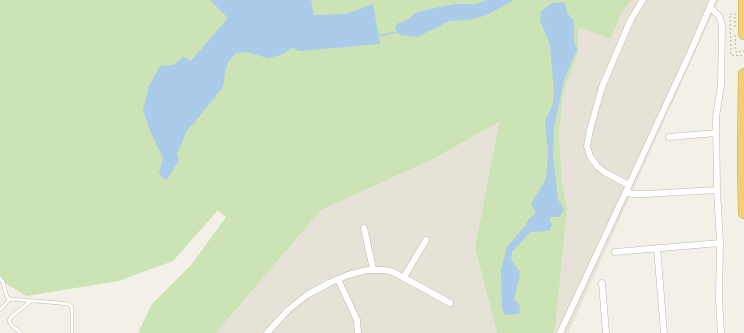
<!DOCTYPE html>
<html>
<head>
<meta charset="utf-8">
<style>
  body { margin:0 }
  canvas { display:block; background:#f3f0e8 }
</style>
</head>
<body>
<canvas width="744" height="333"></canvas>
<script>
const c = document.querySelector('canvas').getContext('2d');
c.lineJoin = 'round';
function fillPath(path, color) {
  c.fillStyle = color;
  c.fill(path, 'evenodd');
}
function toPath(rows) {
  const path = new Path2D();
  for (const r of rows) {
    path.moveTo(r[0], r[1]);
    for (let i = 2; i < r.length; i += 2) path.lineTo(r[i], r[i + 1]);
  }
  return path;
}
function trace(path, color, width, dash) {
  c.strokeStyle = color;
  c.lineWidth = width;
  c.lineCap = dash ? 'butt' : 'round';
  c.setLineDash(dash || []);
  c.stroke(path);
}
const residential = toPath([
  [632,0,719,0,568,333,553,333,555,330,567,210,562,182,559,135,563,93,578,53,578,26,611,39,621,13],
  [499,122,475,248,497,333,216,333,321,210,431,160]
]);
const green = toPath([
  [0,0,632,0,621,13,611,39,578,27,578,53,563,93,559,135,562,182,567,210,555,330,553,333,497,333,475,248,499,122,431,160,321,210,216,333,138,333,152,304,192,264,226,217,218,210,173,261,119,281,26,296,2,281,0,279]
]);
const water = toPath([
  [210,0,311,0,314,15,346,14,373,4,380,44,300,51,292,48,281,55,268,58,246,52,236,53,228,62,225,72,223,87,193,124,187,130,177,154,179,160,166,181,159,173,163,158,150,131,143,110,149,86,160,66,173,65,183,57,191,61,228,18],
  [487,0,514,0,487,15,469,20,450,21,417,37,400,35,395,28,397,24,409,19,415,13,429,9,456,4,476,4],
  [565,2,567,13,574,21,574,41,577,50,564,80,554,127,553,154,558,199,564,210,559,217,549,217,552,225,549,231,530,232,512,252,511,260,519,271,520,275,514,299,519,304,520,308,519,314,505,315,502,309,501,270,507,247,525,226,529,219,536,213,531,204,546,179,548,153,545,121,553,104,554,93,550,44,540,21,541,11,552,3]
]);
const stream = toPath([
  [378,36,397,32]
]);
const path = toPath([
  [735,27,735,14,730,14,731,55,744,56],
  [735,35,736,52,744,51]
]);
const lane = toPath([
  [0,278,3,282,7,297,10,299,60,303,68,304,72,307,72,333],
  [0,310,10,299],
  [21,333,12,326,9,321,11,317,31,301]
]);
const street = toPath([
  [710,7,719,16,721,21,722,26,721,85,716,117,717,190,720,243,719,299,721,333],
  [669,137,716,133],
  [629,185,606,173,597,166,590,156,587,146,590,130,602,87,631,19,643,0],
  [626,192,633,194,645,194,717,190],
  [364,228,373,269],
  [657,248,664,333],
  [615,252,720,243],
  [404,277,426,240],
  [338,279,357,320,358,333],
  [602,283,606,333],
  [267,333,288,310,307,295,329,283,348,275,367,270,383,270,391,271,421,287,450,303],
  [560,333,629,185,690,53,713,0]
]);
const highway = toPath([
  [744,0,744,34],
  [744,74,743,161,744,213]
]);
fillPath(residential, '#e6e2d7');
fillPath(green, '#cbe3b5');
fillPath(water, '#aacbea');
trace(stream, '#aacbea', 1.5);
trace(lane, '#bdb8ac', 4);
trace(street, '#bdb8ac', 7);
trace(highway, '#cfa646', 12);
trace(path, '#beb59e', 1, [2, 2]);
trace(lane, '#fff', 3);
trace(street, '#fff', 6);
trace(highway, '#f0d076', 11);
</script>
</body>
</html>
